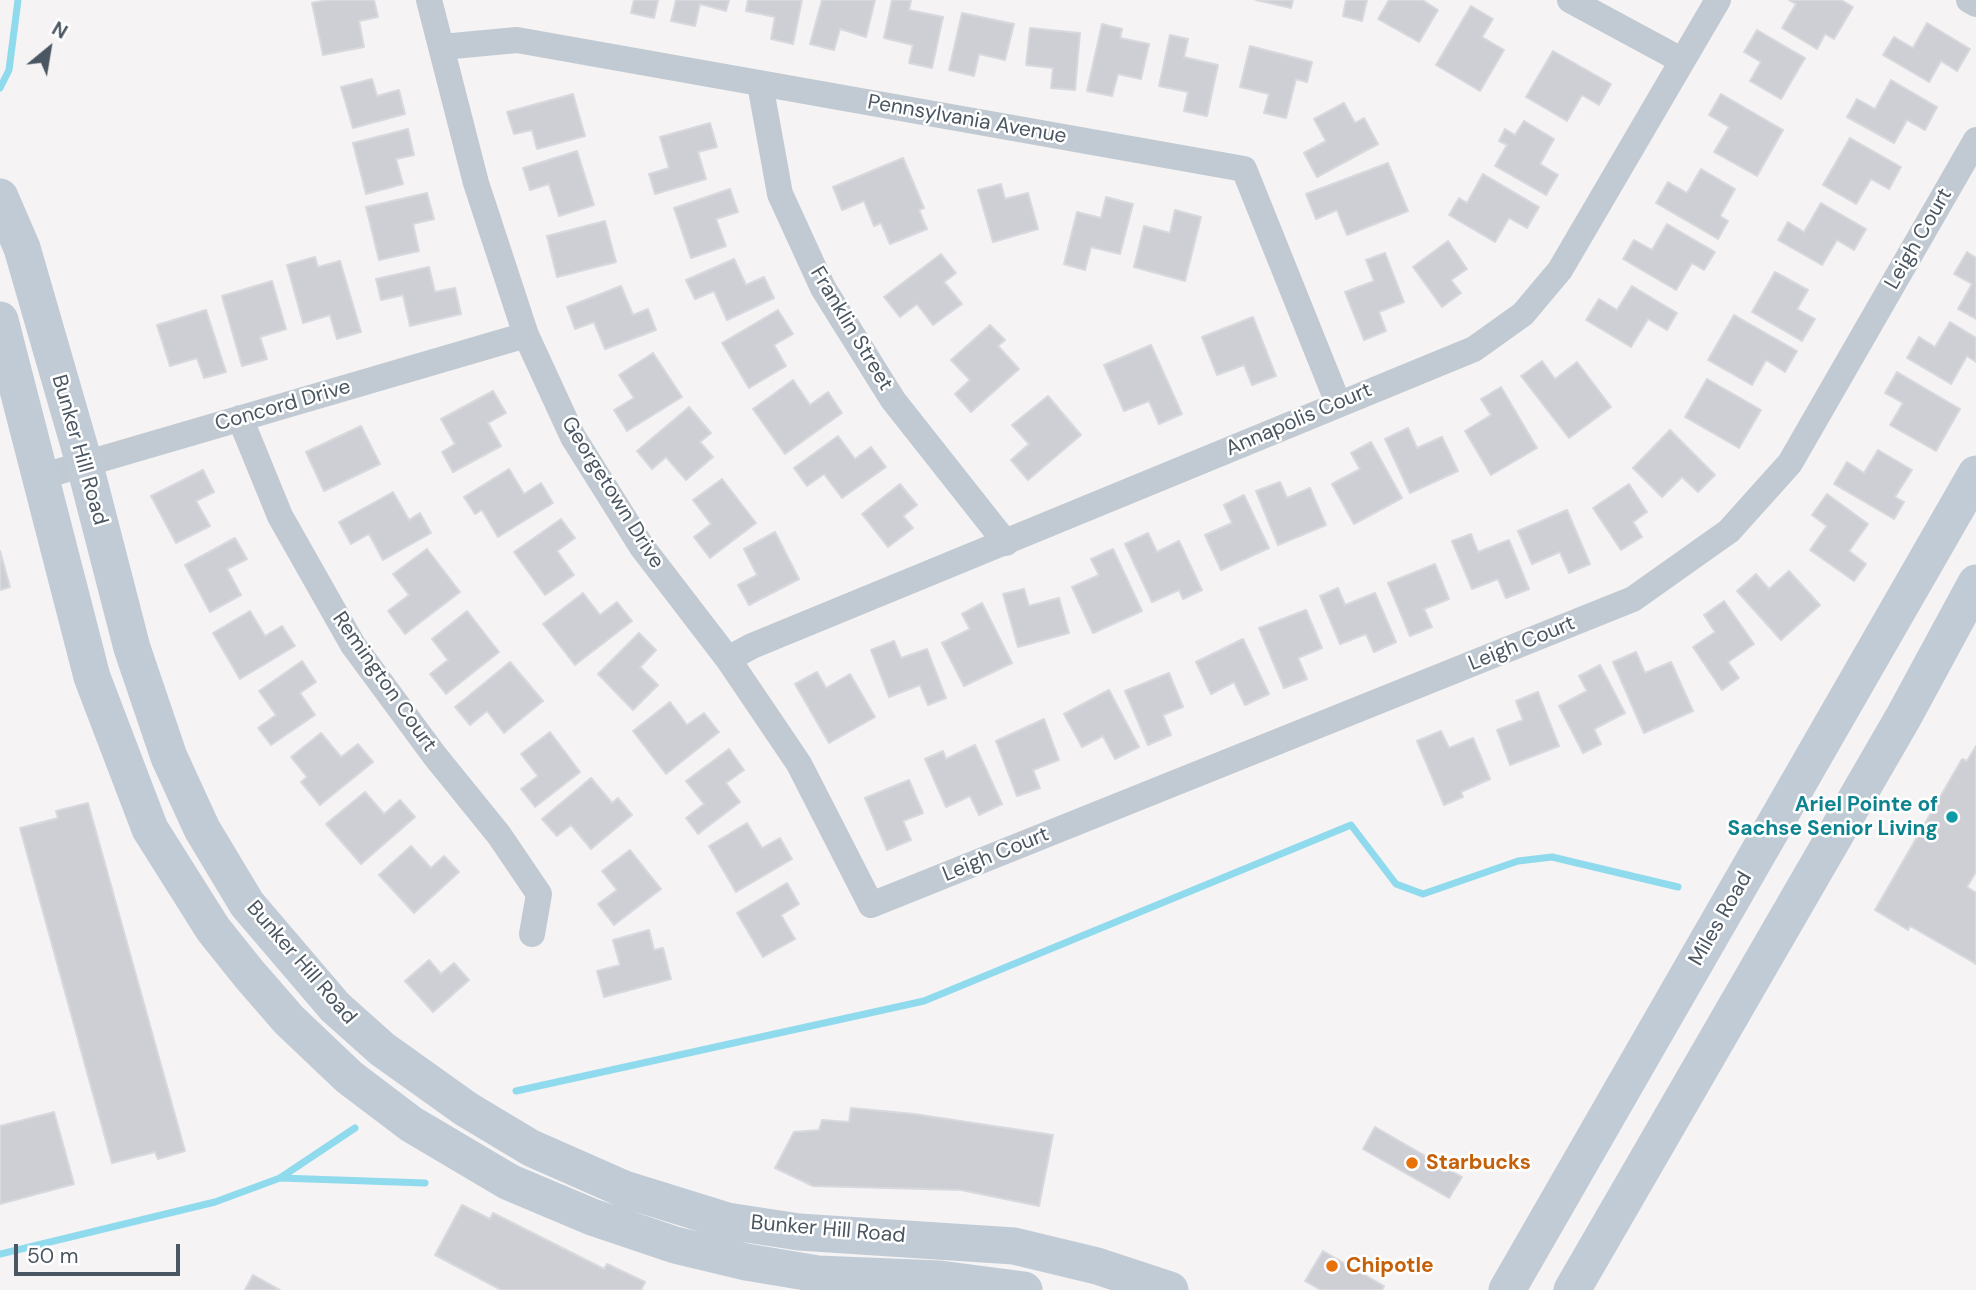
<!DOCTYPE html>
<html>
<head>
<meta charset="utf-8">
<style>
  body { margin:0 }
  #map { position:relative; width:1976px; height:1290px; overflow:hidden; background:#f5f3f3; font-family:"DM Sans",sans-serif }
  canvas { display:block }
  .north { position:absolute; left:14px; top:14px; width:70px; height:70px; -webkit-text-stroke:5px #fff; paint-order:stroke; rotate:30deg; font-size:19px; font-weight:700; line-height:28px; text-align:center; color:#4a5661 }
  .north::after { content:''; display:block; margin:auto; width:24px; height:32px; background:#4a5661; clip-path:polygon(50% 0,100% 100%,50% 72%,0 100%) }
  .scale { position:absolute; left:14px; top:1244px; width:166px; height:32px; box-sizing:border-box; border:4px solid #4a5661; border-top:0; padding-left:9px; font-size:21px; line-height:24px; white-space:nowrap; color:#4a5661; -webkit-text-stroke:5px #fff; paint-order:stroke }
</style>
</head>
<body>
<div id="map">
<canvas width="1976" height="1290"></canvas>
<div class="north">N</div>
<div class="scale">50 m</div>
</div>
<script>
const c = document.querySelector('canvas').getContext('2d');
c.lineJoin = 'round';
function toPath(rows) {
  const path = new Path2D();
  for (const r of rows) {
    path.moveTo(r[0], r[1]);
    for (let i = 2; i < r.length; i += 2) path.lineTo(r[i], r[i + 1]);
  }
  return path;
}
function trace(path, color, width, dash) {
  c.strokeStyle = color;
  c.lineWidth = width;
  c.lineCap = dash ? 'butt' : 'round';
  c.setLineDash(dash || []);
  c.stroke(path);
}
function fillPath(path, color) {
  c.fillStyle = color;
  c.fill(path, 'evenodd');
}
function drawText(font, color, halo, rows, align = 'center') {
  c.font = font + ' "DM Sans",sans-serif';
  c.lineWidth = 5;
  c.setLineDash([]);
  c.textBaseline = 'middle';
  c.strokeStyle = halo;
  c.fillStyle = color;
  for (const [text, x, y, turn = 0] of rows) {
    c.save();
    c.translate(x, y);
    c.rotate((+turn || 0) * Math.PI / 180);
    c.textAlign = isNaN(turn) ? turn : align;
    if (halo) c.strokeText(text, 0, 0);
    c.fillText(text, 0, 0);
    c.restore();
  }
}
const stream = toPath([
  [0,88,9,70,18,0],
  [516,1091,924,1001,1351,825,1396,884,1423,894,1518,861,1552,857,1678,887],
  [280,1178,425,1183],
  [0,1254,215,1202,280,1178,355,1128]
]);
const building = toPath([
  [327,0,374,0,378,17,359,21,364,47,323,55,312,3,327,0],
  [634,0,658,0,654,18,631,13,634,0],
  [676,0,729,0,726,11,700,4,695,26,671,21,676,0],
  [748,0,802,0,793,44,771,39,775,17,746,11,748,0],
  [822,0,875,0,866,37,840,29,834,50,810,44,822,0],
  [892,0,911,0,909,10,943,17,932,68,909,63,913,45,884,38,892,0],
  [1256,0,1293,0,1291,8,1256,0],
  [1346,0,1367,0,1362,21,1343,16,1346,0],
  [1389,0,1422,0,1438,10,1419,42,1378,19,1389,0],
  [1789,0,1841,0,1853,7,1834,39,1825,34,1817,49,1782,28,1796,4,1789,0],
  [1471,6,1493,19,1482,37,1504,50,1480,91,1436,65,1471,6],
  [962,13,1014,24,1005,60,979,54,974,76,949,70,962,13],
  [1927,23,1970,49,1957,71,1941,61,1929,82,1883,55,1894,37,1913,48,1927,23],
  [1102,24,1122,29,1120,38,1149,44,1141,79,1118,74,1112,96,1087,91,1102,24],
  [1030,28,1080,33,1075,90,1051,88,1053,68,1026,65,1030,28],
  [1757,30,1805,58,1781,99,1750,81,1761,62,1744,52,1757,30],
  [1170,35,1188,39,1184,57,1218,65,1207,116,1184,111,1188,92,1159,86,1170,35],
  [1250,46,1312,62,1307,82,1296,79,1286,118,1264,113,1269,94,1240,87,1250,46],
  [1553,51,1611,84,1599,105,1582,95,1567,121,1526,97,1553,51],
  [372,79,377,96,399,90,405,114,353,128,341,87,372,79],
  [1891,80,1937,107,1925,130,1907,120,1894,143,1847,117,1857,99,1875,109,1891,80],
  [573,94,585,136,537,149,532,130,514,134,507,112,573,94],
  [1721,94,1783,130,1757,176,1714,152,1729,127,1709,115,1721,94],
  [1344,103,1355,123,1364,118,1378,144,1317,177,1304,153,1326,141,1314,119,1344,103],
  [1524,121,1554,139,1540,164,1558,175,1546,195,1495,166,1507,145,1499,141,1505,129,1515,135,1524,121],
  [710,123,717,147,698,152,706,179,655,194,649,174,669,168,660,137,710,123],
  [408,129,414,155,396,159,403,184,366,194,353,143,408,129],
  [1850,138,1901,167,1889,189,1871,179,1856,204,1823,185,1850,138],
  [577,151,594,205,559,216,549,184,530,190,523,168,577,151],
  [903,158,924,208,919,210,927,229,890,244,881,223,874,226,864,201,842,210,833,187,903,158],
  [1388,163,1408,211,1347,235,1337,210,1316,219,1306,194,1388,163],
  [1701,169,1735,189,1720,216,1728,221,1718,239,1656,203,1668,182,1687,193,1701,169],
  [1483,174,1539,207,1527,228,1509,218,1495,242,1449,215,1459,198,1467,203,1483,174],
  [1001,184,1005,199,1028,193,1038,229,993,242,978,190,1001,184],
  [730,189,738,212,716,219,726,246,691,258,674,208,730,189],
  [427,193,434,219,413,224,419,251,379,260,366,207,427,193],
  [1106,197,1133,204,1120,254,1091,247,1085,270,1064,264,1077,212,1101,218,1106,197],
  [1821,203,1866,229,1854,250,1837,240,1822,265,1778,240,1788,222,1804,232,1821,203],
  [1175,210,1201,217,1185,281,1134,267,1144,226,1170,233,1175,210],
  [605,221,616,262,557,277,547,236,605,221],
  [1667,224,1715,252,1704,270,1692,263,1676,290,1623,259,1634,240,1652,250,1667,224],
  [1448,241,1467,269,1451,280,1461,293,1442,307,1413,267,1448,241],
  [1967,252,1976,258,1976,319,1958,309,1972,284,1954,274,1967,252],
  [1385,253,1404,302,1379,312,1386,331,1364,340,1345,292,1374,281,1366,260,1385,253],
  [941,254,956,273,944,282,962,304,933,325,917,304,900,317,884,297,941,254],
  [315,257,318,267,340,261,361,332,337,339,330,315,303,323,287,265,315,257],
  [734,259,746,285,764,277,774,298,727,320,714,291,695,299,686,280,734,259],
  [429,267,435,292,455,288,461,314,410,326,403,295,381,300,376,279,429,267],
  [1775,272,1808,290,1797,309,1815,319,1802,341,1752,312,1775,272],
  [272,281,286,329,260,337,267,359,242,366,222,296,272,281],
  [621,286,633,315,648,309,656,330,605,349,594,322,575,329,567,307,621,286],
  [1632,286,1677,313,1667,330,1648,319,1631,347,1586,320,1599,299,1617,310,1632,286],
  [206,310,226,372,204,378,197,358,170,366,157,325,206,310],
  [778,310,793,334,774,345,786,366,749,388,722,343,778,310],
  [1734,315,1797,351,1785,372,1766,360,1752,385,1708,360,1734,315],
  [1253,317,1276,376,1252,385,1244,365,1217,375,1202,337,1253,317],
  [1950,322,1976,338,1976,362,1967,356,1951,384,1907,358,1919,337,1935,347,1950,322],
  [990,325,1005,340,998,346,1019,369,971,412,955,394,970,380,951,360,990,325],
  [1151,345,1182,414,1159,424,1149,401,1124,411,1104,365,1151,345],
  [653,353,682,397,627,431,614,410,634,398,619,375,653,353],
  [1542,361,1555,379,1577,362,1611,407,1569,438,1521,376,1542,361],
  [1897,372,1960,409,1936,451,1890,425,1903,403,1885,393,1897,372],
  [1707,379,1761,410,1739,448,1685,417,1707,379],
  [793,380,810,405,828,392,842,413,785,454,753,409,793,380],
  [1501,387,1537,448,1491,475,1465,431,1491,415,1481,399,1501,387],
  [493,391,506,413,488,423,501,446,453,472,442,452,455,444,441,419,493,391],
  [1048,396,1081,435,1028,480,1011,460,1029,444,1012,425,1048,396],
  [689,407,711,433,700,442,713,457,686,480,666,457,652,469,637,451,689,407],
  [361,426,380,464,324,491,306,452,361,426],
  [1408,428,1417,448,1442,437,1458,471,1410,493,1385,439,1408,428],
  [1670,430,1715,475,1698,492,1682,477,1662,497,1633,468,1670,430],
  [838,436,855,459,871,447,886,467,842,498,824,474,807,486,794,468,838,436],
  [1371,442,1402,498,1354,524,1332,484,1360,469,1351,453,1371,442],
  [1878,450,1912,470,1895,497,1904,502,1894,519,1834,484,1847,462,1864,473,1878,450],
  [509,469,524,494,541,483,553,503,498,537,482,510,475,514,464,497,509,469],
  [203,470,214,492,196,501,210,526,176,543,151,496,203,470],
  [722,479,756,523,710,558,694,537,711,524,693,500,722,479],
  [1280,482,1287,498,1310,488,1326,525,1278,545,1256,491,1280,482],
  [900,484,917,505,903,516,913,528,888,547,862,514,900,484],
  [1629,484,1647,512,1633,522,1642,537,1621,550,1593,508,1629,484],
  [393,492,409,520,420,513,431,533,383,560,369,534,351,544,339,522,393,492],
  [1827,494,1868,524,1849,551,1866,564,1854,581,1810,550,1827,526,1812,515,1827,494],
  [1244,495,1269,548,1221,570,1205,535,1232,523,1224,505,1244,495],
  [1567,510,1590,564,1569,573,1560,552,1532,564,1518,531,1567,510],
  [561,519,575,538,557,551,574,575,545,595,514,552,561,519],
  [775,532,799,579,749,605,738,585,757,575,744,549,775,532],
  [1148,533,1157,552,1179,541,1202,590,1183,599,1179,590,1152,602,1125,544,1148,533],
  [1471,534,1478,552,1509,540,1529,589,1506,598,1498,579,1472,589,1452,541,1471,534],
  [235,538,247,559,227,569,241,595,210,612,185,565,235,538],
  [427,549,460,592,405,634,388,611,409,595,393,574,427,549],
  [1113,549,1142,611,1093,633,1072,587,1099,575,1091,559,1113,549],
  [0,551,10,587,0,590,0,551],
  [1435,564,1449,599,1424,609,1432,627,1410,636,1388,583,1435,564],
  [1789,571,1820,605,1781,640,1737,591,1756,574,1769,589,1789,571],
  [1338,588,1345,605,1375,593,1396,642,1374,652,1366,634,1340,644,1320,596,1338,588],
  [1024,589,1029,606,1059,598,1069,633,1018,647,1003,594,1024,589],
  [583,593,600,615,617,602,632,621,575,665,543,624,583,593],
  [1724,601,1754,644,1728,662,1739,678,1722,690,1693,647,1715,632,1704,615,1724,601],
  [982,603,1012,663,964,686,942,643,970,629,962,614,982,603],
  [1306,610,1322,648,1298,658,1307,679,1284,688,1259,628,1306,610],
  [250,611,265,636,282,626,295,646,240,679,213,633,250,611],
  [467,611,499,652,446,694,430,674,448,660,432,639,467,611],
  [639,633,656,650,640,667,658,685,633,710,598,674,639,633],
  [1243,639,1269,694,1245,705,1234,682,1211,694,1196,662,1243,639],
  [894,641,901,658,927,649,946,698,928,705,920,685,889,697,871,650,894,641],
  [1636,652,1645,673,1671,662,1693,711,1644,733,1613,662,1636,652],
  [302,661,316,682,300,693,315,715,271,745,258,728,276,715,259,691,302,661],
  [510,662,543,701,504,733,487,711,470,725,455,707,510,662],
  [1600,665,1625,713,1594,729,1601,744,1583,753,1559,706,1587,691,1579,676,1600,665],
  [817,672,826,688,850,674,875,717,829,743,795,684,817,672],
  [1169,673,1183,707,1163,715,1171,735,1148,745,1125,691,1169,673],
  [1109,690,1139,747,1115,759,1103,736,1082,747,1064,714,1109,690],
  [1538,692,1559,746,1510,765,1497,730,1523,720,1516,701,1538,692],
  [670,702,687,725,704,713,719,732,666,774,633,731,670,702],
  [1044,719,1059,760,1033,770,1040,788,1017,796,996,741,1044,719],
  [1441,731,1449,748,1473,738,1490,779,1461,792,1463,797,1444,805,1417,741,1441,731],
  [550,732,580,772,535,807,521,789,538,776,521,754,550,732],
  [321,733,341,757,358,744,373,762,320,805,301,782,307,777,291,757,321,733],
  [975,745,1002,804,979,815,970,796,946,807,925,759,943,751,946,759,975,745],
  [1976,746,1976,872,1967,887,1976,893,1976,964,1910,926,1908,930,1875,910,1962,759,1967,761,1976,746],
  [729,749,744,770,726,783,740,802,698,834,686,818,704,804,686,781,729,749],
  [591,778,612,803,618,798,632,815,591,849,571,825,557,836,542,819,591,778],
  [909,780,923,813,903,821,911,840,887,850,865,798,909,780],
  [365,792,384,814,400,800,415,817,361,864,326,824,365,792],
  [88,803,185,1151,158,1159,155,1152,112,1163,20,828,58,818,56,811,88,803],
  [747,823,762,848,780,838,792,859,736,892,709,846,747,823],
  [411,846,431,868,444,856,459,872,414,913,379,875,411,846],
  [630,850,661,889,614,925,598,904,617,890,602,871,630,850],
  [787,883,799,904,781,915,795,939,763,957,737,913,787,883],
  [649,930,654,950,663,948,671,979,604,997,597,971,620,965,613,940,649,930],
  [429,960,441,974,454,963,469,980,433,1012,405,981,429,960],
  [851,1108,914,1114,1053,1135,1039,1206,961,1190,813,1186,775,1168,794,1132,819,1130,822,1120,849,1122,851,1108],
  [54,1112,74,1184,0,1204,0,1126,54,1112],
  [1375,1127,1462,1177,1449,1198,1363,1149,1375,1127],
  [462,1205,490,1219,493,1213,604,1269,607,1264,645,1282,641,1290,501,1290,435,1255,462,1205],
  [1323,1251,1384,1286,1382,1290,1321,1290,1305,1281,1323,1251],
  [253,1275,280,1290,245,1290,253,1275]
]);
const street = toPath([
  [429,0,476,183,526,335,573,437,642,547,728,659,799,764,871,905,1633,599,1729,531,1790,463,1976,140],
  [1570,0,1681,60],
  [1969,0,1976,4],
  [442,47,517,40,1244,169,1338,403],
  [760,84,780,194,823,288,893,400,1006,543],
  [240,418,280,516,353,645,435,756,499,835,539,894,532,934],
  [40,477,526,335],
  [728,659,752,646,1474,349,1523,314,1560,270,1718,0]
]);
const secondary = toPath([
  [0,197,22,248,85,466,132,648,169,757,202,829,247,904,335,1007,382,1049,466,1109,531,1148,624,1189,727,1221,799,1232,1014,1246,1097,1266,1170,1290],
  [0,320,92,677,150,829,213,929,249,974,289,1020,349,1077,411,1124,509,1182,592,1217,675,1245,746,1262,818,1274,940,1279,1024,1290],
  [1507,1290,1976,474],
  [1572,1290,1904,716,1976,583]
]);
const markers = [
  [1952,817,7,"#0f9aa8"],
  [1412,1163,7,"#e8710a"],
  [1332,1266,7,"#e8710a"]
];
const streetNames = [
  ["Pennsylvania Avenue",967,120,10],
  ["Leigh Court",1919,239,-60],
  ["Franklin Street",851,329,59],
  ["Concord Drive",283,406,-16],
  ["Annapolis Court",1299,420,-23],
  ["Bunker Hill Road",79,450,74],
  ["Georgetown Drive",612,493,58],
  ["Leigh Court",1522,644,-22],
  ["Remington Court",384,682,55],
  ["Leigh Court",996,855,-22],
  ["Miles Road",1721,919,-60],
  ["Bunker Hill Road",301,963,49],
  ["Bunker Hill Road",828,1230,5]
];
const cultureNames = [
  ["Ariel Pointe of",1938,805],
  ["Sachse Senior Living",1938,829]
];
const foodNames = [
  ["Starbucks",1426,1163],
  ["Chipotle",1346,1266]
];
trace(stream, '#90daee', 7);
fillPath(building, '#cdcfd5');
trace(building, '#d7d9de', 2);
trace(street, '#c1cad2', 26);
trace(secondary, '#c1cbd6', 37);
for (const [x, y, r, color] of markers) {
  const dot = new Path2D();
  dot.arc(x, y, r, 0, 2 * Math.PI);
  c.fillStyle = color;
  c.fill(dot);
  trace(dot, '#fff', 2.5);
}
drawText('21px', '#4a5661', '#fff', streetNames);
drawText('bold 21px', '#0d838f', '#fff', cultureNames, 'right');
drawText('bold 21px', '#c56008', '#fff', foodNames, 'left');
</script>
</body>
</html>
